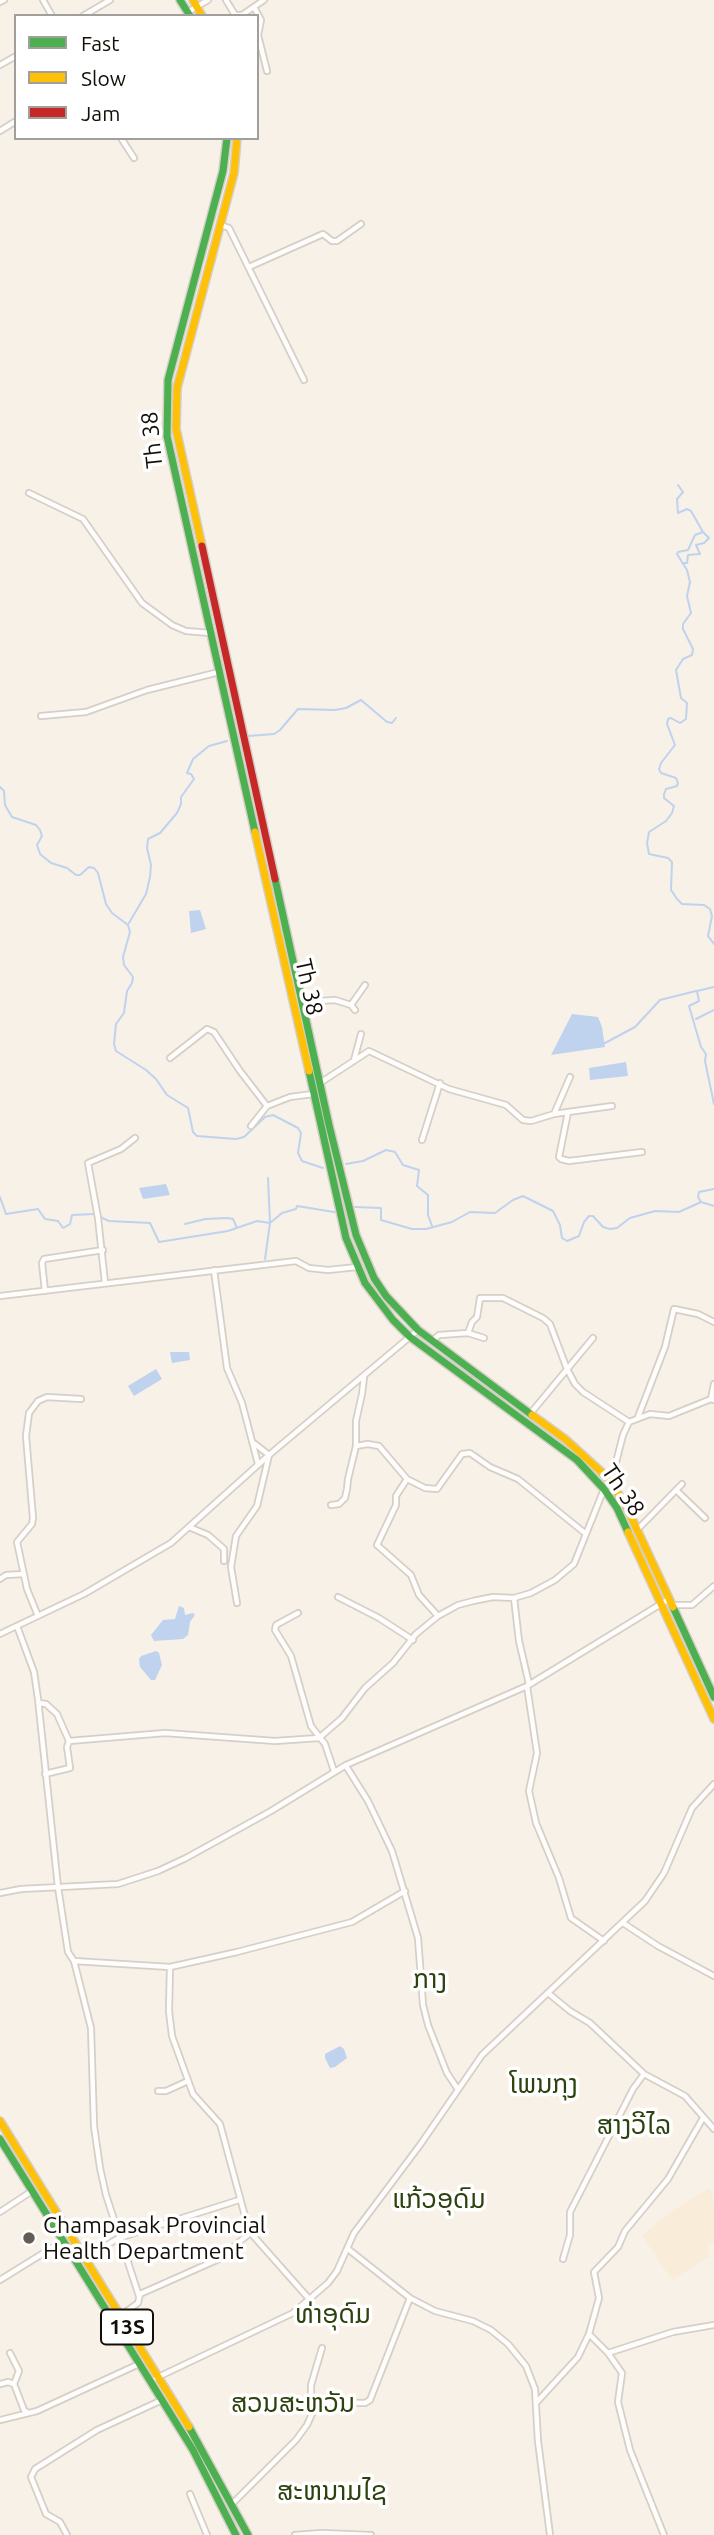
<!DOCTYPE html>
<html>
<head>
<meta charset="utf-8">
<style>
  body { margin:0 }
  #map { position:relative; width:714px; height:2535px; overflow:hidden; background:#f8f1e7; font-family:Ubuntu,sans-serif }
  canvas { display:block }
  .legend { position:absolute; left:14px; top:14px; width:245px; height:126px; box-sizing:border-box; background:#fff; border:2px solid #a19f9c; margin:0; padding:9px 12px; list-style:none; font-size:21px; color:#130e07 }
  .legend li { display:flex; align-items:center; gap:14px; height:35px }
  .legend b { width:35px; border:2px solid #a19f9c }
</style>
</head>
<body>
<div id="map">
<canvas width="714" height="2535"></canvas>
<ul class="legend">
<li><b style="height:9px;background:#4caf50"></b>Fast</li>
<li><b style="height:9px;background:#ffc107"></b>Slow</li>
<li><b style="height:9px;background:#c62828"></b>Jam</li>
</ul>
</div>
<script>
const c = document.querySelector('canvas').getContext('2d');
c.lineJoin = 'round';
function fillPath(path, color) {
  c.fillStyle = color;
  c.fill(path, 'evenodd');
}
function toPath(rows) {
  const path = new Path2D();
  for (const r of rows) {
    path.moveTo(r[0], r[1]);
    for (let i = 2; i < r.length; i += 2) path.lineTo(r[i], r[i + 1]);
  }
  return path;
}
function trace(path, color, width, dash) {
  c.strokeStyle = color;
  c.lineWidth = width;
  c.lineCap = dash ? 'butt' : 'round';
  c.setLineDash(dash || []);
  c.stroke(path);
}
function drawText(font, color, halo, rows, align = 'center') {
  c.font = font + ' Ubuntu,"Noto Sans Lao",sans-serif';
  c.lineWidth = 7;
  c.setLineDash([]);
  c.textBaseline = 'middle';
  c.strokeStyle = halo;
  c.fillStyle = color;
  for (const [text, x, y, turn = 0] of rows) {
    c.save();
    c.translate(x, y);
    c.rotate((+turn || 0) * Math.PI / 180);
    c.textAlign = isNaN(turn) ? turn : align;
    if (halo) c.strokeText(text, 0, 0);
    c.fillText(text, 0, 0);
    c.restore();
  }
}
const built = toPath([
  [709,2188,714,2201,714,2242,707,2245,710,2256,672,2280,642,2235,675,2209]
]);
const water = toPath([
  [200,910,206,929,191,933,189,911],
  [572,1014,598,1017,602,1027,605,1047,551,1055],
  [626,1062,628,1076,590,1080,589,1068],
  [166,1184,170,1195,143,1199,139,1188],
  [170,1352,189,1352,190,1360,172,1363],
  [156,1369,162,1379,134,1396,128,1386],
  [179,1606,184,1608,185,1615,193,1613,195,1615,190,1622,188,1635,183,1639,154,1641,151,1635,163,1620,175,1619],
  [156,1651,159,1653,162,1665,155,1680,151,1680,140,1667,139,1659,141,1656],
  [340,2046,344,2049,347,2058,335,2067,330,2068,325,2058,325,2054]
]);
const stream = toPath([
  [678,485,683,492,677,499,678,513,687,509,691,511,703,532,709,538,704,543,696,545,700,554,688,555,687,563,682,563],
  [703,532,695,535,688,550,678,552,677,554,687,570,690,582,687,596,691,613,683,624,683,629,693,649,692,655,683,659,676,670,681,698,687,703,686,719,680,723,671,718,668,719,667,724,675,745,661,763,659,769,661,773,676,778,678,783,677,786,666,789,664,794,664,798,674,806,672,813,666,821,649,832,647,843,649,854,668,858,672,862,671,890,677,899,682,904,704,905,710,909,712,916,708,936,714,944],
  [248,736,274,734,280,730,298,709,335,710,346,708,361,700,387,722,392,723,396,718],
  [0,787,4,791,5,805,12,817,36,825,40,830,42,836,37,845,40,854,51,863,67,868,76,875,80,875,89,867,94,868,98,873,106,904,112,913,128,925,130,932,123,957,124,965,133,977,132,983,127,991,124,1013,116,1024,114,1044,116,1051,146,1070,156,1079,167,1095,188,1108,193,1132,197,1136,236,1139,244,1137,265,1117,273,1115,298,1128,301,1133,298,1153,302,1161,323,1168],
  [129,923,146,894,150,877,151,865,147,848,148,839,160,833,177,813,181,804,181,797,194,779,191,774,187,773,193,759,209,746,227,741],
  [714,987,697,991,699,1001,689,1006,701,1047,706,1054,705,1061,714,1104],
  [696,1019,714,1010],
  [605,1043,635,1027,660,1000,696,991],
  [346,1164,363,1161,386,1150,395,1152,403,1165,419,1170,417,1186,428,1195,428,1215,432,1226],
  [0,1197,6,1214,38,1209,45,1219,58,1221,63,1228,70,1224,72,1215,94,1214],
  [701,1202,698,1197,699,1192,714,1189],
  [355,1207,381,1208,381,1220,412,1229,426,1229,452,1222,470,1212,495,1213,513,1200,523,1196,553,1211,560,1225,562,1238,567,1241,579,1236,584,1222,589,1216,593,1216,603,1227,610,1229,617,1228,630,1218,655,1211,679,1212,701,1202,714,1206],
  [100,1217,109,1221,150,1223,159,1242,228,1231,257,1221,270,1223,282,1213,296,1209,297,1206,334,1212],
  [185,1224,205,1219,228,1218,233,1219,237,1228],
  [265,1259,270,1223,268,1178]
]);
const street = toPath([
  [43,0,52,16],
  [226,0,235,15,242,15,264,0],
  [0,2,4,0],
  [254,7,261,20,258,35,267,71],
  [188,12,208,0],
  [83,16,110,0],
  [0,65,16,56],
  [0,131,16,121],
  [121,138,134,158],
  [221,225,229,228,304,380],
  [249,267,323,234,332,241,337,241,361,224],
  [29,493,83,519,142,603,172,625,186,631,210,633],
  [41,716,86,712,147,690,219,672],
  [302,1002,335,1000,351,1005,355,1010],
  [351,1005,365,985],
  [170,1058,207,1029,214,1032,240,1071,267,1106],
  [354,1060,361,1034],
  [320,1083,369,1051,449,1089,506,1105,523,1120,531,1121,554,1114,570,1077],
  [568,1112,612,1106],
  [554,1114,568,1112,559,1157,561,1159,569,1161,642,1152],
  [251,1126,267,1106,290,1097,313,1094],
  [422,1140,440,1083],
  [214,1270,227,1368,242,1403,258,1464],
  [105,1283,98,1218,88,1163,121,1149,135,1138],
  [45,1291,42,1263,44,1259,103,1250],
  [0,1296,296,1261,309,1268,328,1270,357,1267],
  [484,1338,468,1333,472,1322,477,1317,480,1298,503,1298,543,1318,550,1324,567,1369,575,1384,583,1392,629,1422],
  [432,1341,439,1335,468,1333],
  [711,1399,714,1384],
  [530,1414,593,1338],
  [638,1417,665,1347,674,1309,698,1314,714,1322],
  [356,1446,368,1444,379,1446,407,1479],
  [608,1478,614,1470,623,1435,629,1422,650,1414,669,1416,711,1399,714,1400],
  [676,1490,705,1518],
  [331,1505,339,1504,345,1498,347,1489,348,1479,356,1446,356,1421,362,1394,364,1377],
  [189,1527,208,1535,224,1549,224,1561],
  [637,1530,682,1484],
  [0,1579,6,1575,23,1574],
  [338,1597,379,1618,413,1640],
  [514,1598,519,1641,529,1684],
  [237,1603,231,1567,236,1536,257,1506,269,1455,255,1444],
  [672,1605,692,1605,714,1586],
  [298,1613,276,1625,275,1630,291,1656,311,1726,325,1744,334,1771],
  [38,1616,27,1589,17,1542,32,1524,33,1518,26,1436,29,1413,38,1401,47,1397,81,1399],
  [438,1616,419,1595,411,1575,377,1545,396,1505,396,1496,407,1479,425,1488,437,1489,462,1454,470,1453,490,1467,518,1479,586,1534],
  [17,1626,34,1672,38,1699,58,1887,68,1952,74,1961,170,1967,237,1952,352,1922,405,1891],
  [0,1634,84,1594,171,1543,269,1455,418,1330],
  [527,1686,537,1753,529,1791,536,1823,559,1878,571,1918,604,1941],
  [39,1703,46,1704,57,1714,69,1741],
  [346,1766,368,1801,392,1851,418,1938,423,2005,428,2025,447,2073,457,2088],
  [45,1774,70,1768,67,1747,69,1741,165,1733,275,1741,319,1738,342,1718,365,1688,393,1663,416,1634,438,1616,458,1605,473,1601,493,1597,514,1598,531,1593,555,1580,574,1564,604,1489],
  [0,1893,21,1889,118,1884,158,1871,186,1858,271,1811,346,1765,527,1686,669,1599],
  [623,1923,658,1946,714,1976],
  [74,1961,91,2028,94,2126,100,2168,106,2195,139,2296],
  [170,1967,169,2011,172,2036,193,2094,220,2124,249,2231,310,2300],
  [548,1993,570,2011,590,2023,644,2074,685,2096,714,2129],
  [158,2091,166,2091,188,2081],
  [0,2212,32,2191],
  [348,2249,410,2298,435,2311,473,2321,491,2330,508,2344,526,2366,535,2389,538,2441,550,2535],
  [84,2258,119,2238,239,2200],
  [563,2259,570,2235,570,2212,633,2089,644,2074],
  [0,2280,63,2241],
  [113,2321,138,2303,140,2294,219,2259,250,2233],
  [589,2334,608,2353,673,2332,714,2325],
  [10,2353,19,2371,14,2384],
  [608,2353,622,2373,618,2402,630,2450,664,2535],
  [156,2378,293,2313,328,2283,337,2271,354,2233,420,2145,482,2055,645,1901,664,1873,692,1808,714,1784],
  [0,2384,8,2382,14,2384,24,2410,28,2413],
  [536,2403,578,2357,589,2334,599,2298,594,2272,618,2247,625,2231,668,2179,703,2118],
  [311,2410,311,2385,322,2348],
  [0,2420,37,2411,139,2364],
  [190,2494,207,2535],
  [233,2503,296,2440,307,2425,316,2405,320,2402,365,2403,370,2400,410,2298],
  [67,2535,60,2522,46,2514,31,2477,35,2469,97,2430,162,2400],
  [295,2535,322,2533,371,2535]
]);
const fast = toPath([
  [180,0,190,16],
  [227,138,223,171,168,380,167,436,255,832],
  [275,879,329,1125,356,1235,374,1278,386,1296,418,1330,532,1415],
  [309,1071,346,1238,365,1283,393,1320,410,1337,577,1460,604,1489,617,1508,628,1532],
  [673,1607,714,1697],
  [0,2139,193,2450,236,2535],
  [189,2427,248,2535]
]);
const slow = toPath([
  [193,0,202,16],
  [202,546,176,429,177,388,234,173,237,138],
  [255,832,309,1071],
  [532,1415,565,1439,608,1478,626,1506,673,1607],
  [628,1532,714,1719],
  [0,2121,189,2427]
]);
const jam = toPath([
  [202,546,275,879]
]);
const markers = [
  [29,2238,7,"#635d55"]
];
const shields = [
  [127,2327,52]
];
const shieldNames = [
  ["13S",127,2327]
];
const streetNames = [
  ["Th 38",152,440,-96],
  ["Th 38",309,987,77],
  ["Th 38",623,1490,56]
];
const poiNames = [
  ["Champasak Provincial",43,2225],
  ["Health Department",43,2251]
];
const quarterNames = [
  ["ກາງ",430,1979],
  ["ໂພນກຸງ",544,2084],
  ["ສາງວີໄລ",634,2125],
  ["ແກ້ວອຸດົມ",439,2199],
  ["ທ່າອຸດົມ",333,2314],
  ["ສວນສະຫວັນ",293,2403],
  ["ສະຫນາມໄຊ",332,2491]
];
fillPath(built, '#f9ecd8');
fillPath(water, '#bfd2ee');
trace(stream, '#bfd2ee', 2);
trace(street, '#d5cfc7', 8);
trace(fast, '#d5cfc7', 10);
trace(slow, '#d5cfc7', 10);
trace(jam, '#d5cfc7', 10);
trace(street, '#fefdfb', 4.5);
trace(fast, '#4caf50', 7);
trace(slow, '#ffc107', 7);
trace(jam, '#c62828', 7);
for (const [x, y, r, color] of markers) {
  const dot = new Path2D();
  dot.arc(x, y, r, 0, 2 * Math.PI);
  c.fillStyle = color;
  c.fill(dot);
  trace(dot, '#fff', 2.5);
}
for (const [x, y, w] of shields) {
  const box = new Path2D();
  box.roundRect(x - w / 2, y - 17.5, w, 35, 5);
  c.fillStyle = '#fff';
  c.fill(box);
  trace(box, '#130e07', 2);
}
drawText('bold 21px', '#130e07', null, shieldNames);
drawText('23px', '#130e07', '#fff', streetNames);
drawText('23px', '#130e07', '#fff', poiNames, 'left');
drawText('26px', '#2d420e', '#fff', quarterNames);
</script>
</body>
</html>
